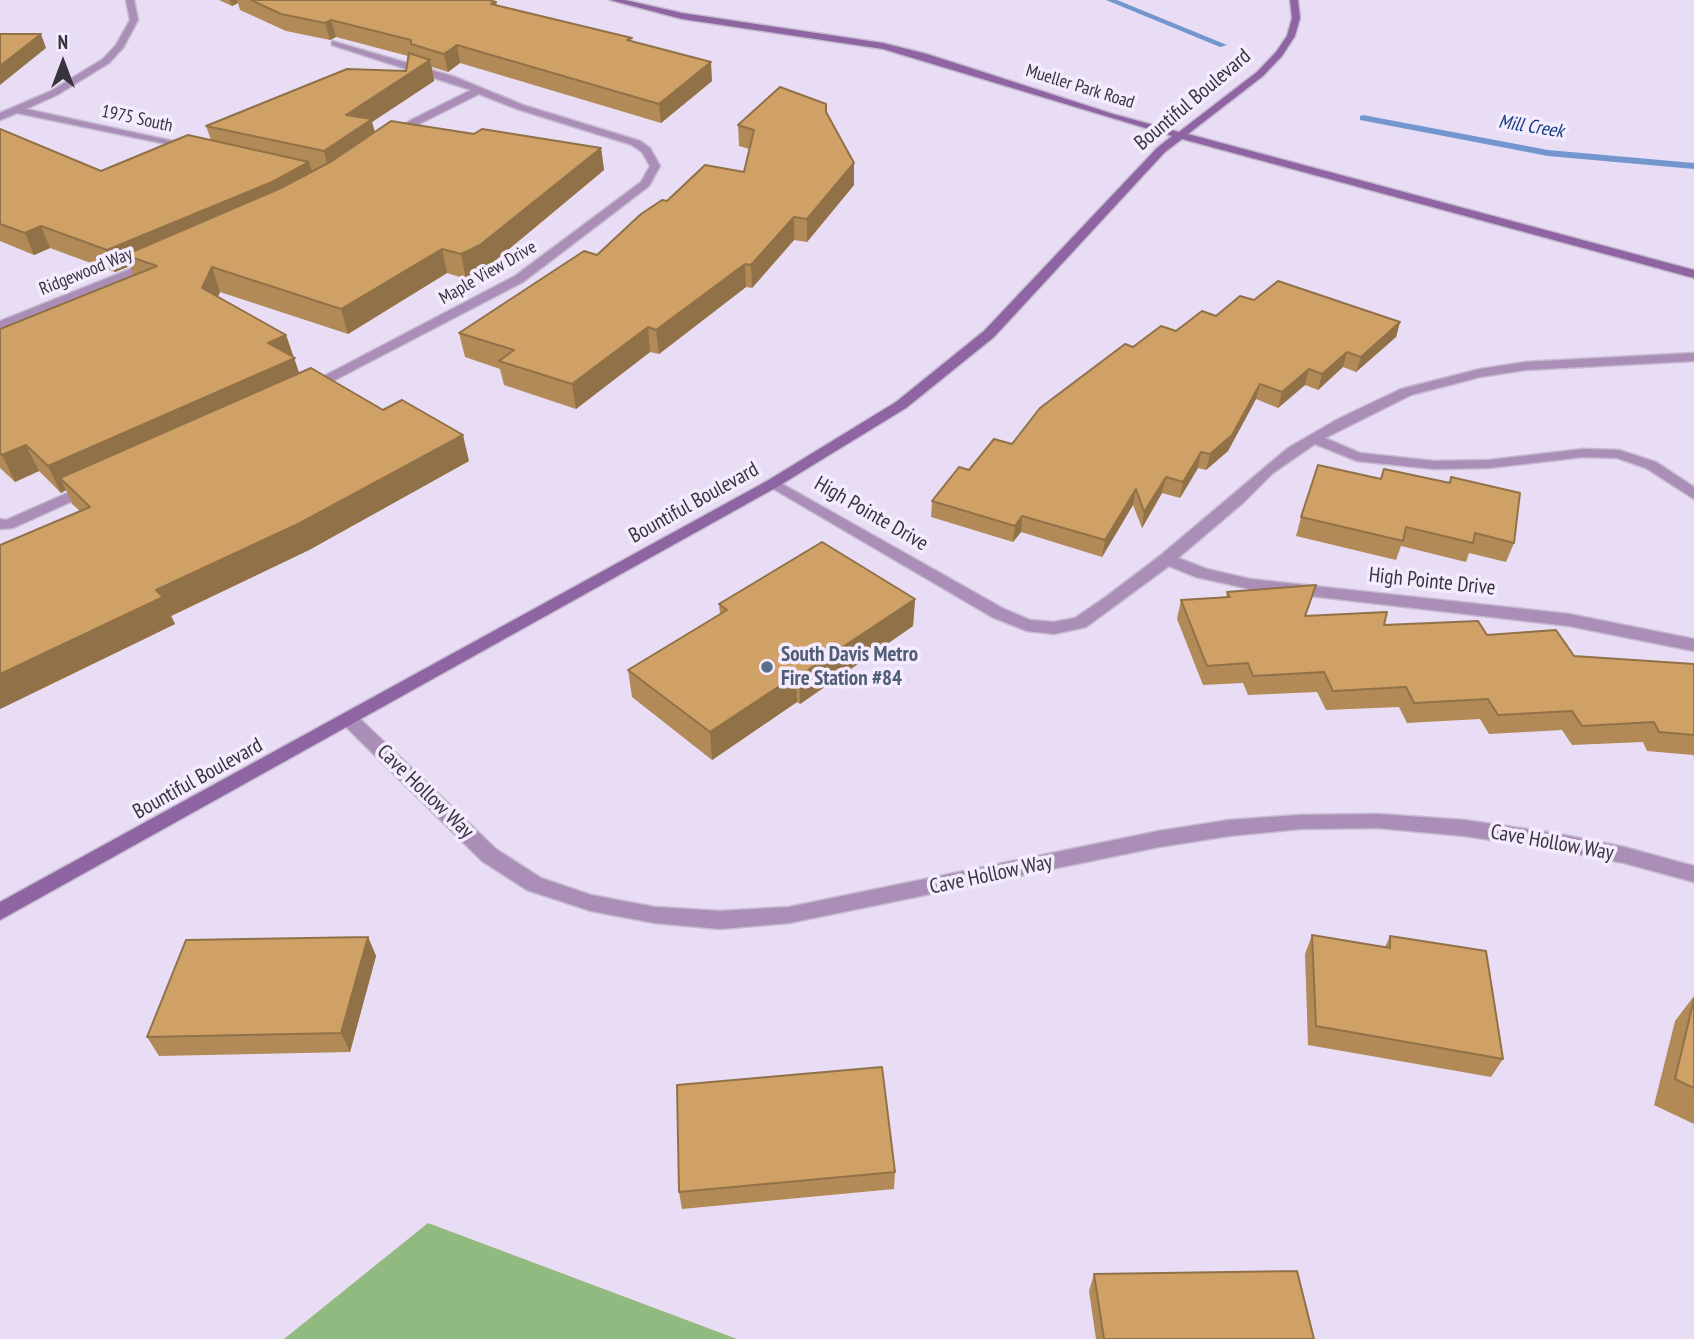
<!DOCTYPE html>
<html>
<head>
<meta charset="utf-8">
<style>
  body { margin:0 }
  #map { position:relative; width:1694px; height:1339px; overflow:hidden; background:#e8ddf4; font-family:"PT Sans Narrow",sans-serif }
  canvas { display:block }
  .north { position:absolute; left:28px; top:28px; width:70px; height:70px; -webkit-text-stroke:5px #f4ebfe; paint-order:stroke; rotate:0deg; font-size:19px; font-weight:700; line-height:28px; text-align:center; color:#38343d }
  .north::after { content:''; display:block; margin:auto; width:24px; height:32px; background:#38343d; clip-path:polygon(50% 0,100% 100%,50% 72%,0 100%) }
</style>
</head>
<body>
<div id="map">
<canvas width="1694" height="1339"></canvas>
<div class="north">N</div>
</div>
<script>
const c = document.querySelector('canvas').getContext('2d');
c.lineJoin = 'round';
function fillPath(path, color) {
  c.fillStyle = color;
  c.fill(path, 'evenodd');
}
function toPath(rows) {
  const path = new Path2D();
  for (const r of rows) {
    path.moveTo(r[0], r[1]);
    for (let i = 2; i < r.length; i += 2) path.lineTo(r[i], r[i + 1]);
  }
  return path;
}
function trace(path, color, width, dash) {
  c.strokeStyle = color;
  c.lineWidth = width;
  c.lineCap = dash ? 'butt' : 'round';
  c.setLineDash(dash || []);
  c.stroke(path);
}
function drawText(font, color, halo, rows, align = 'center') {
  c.font = font + ' "PT Sans Narrow",sans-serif';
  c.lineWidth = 7;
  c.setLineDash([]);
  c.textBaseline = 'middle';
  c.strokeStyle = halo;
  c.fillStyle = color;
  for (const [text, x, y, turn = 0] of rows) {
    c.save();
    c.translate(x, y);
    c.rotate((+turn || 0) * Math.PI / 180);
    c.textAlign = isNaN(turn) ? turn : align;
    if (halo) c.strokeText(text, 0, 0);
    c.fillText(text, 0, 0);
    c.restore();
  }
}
const forest = toPath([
  [428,1223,737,1339,284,1339]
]);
const stream = toPath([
  [1106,0,1117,0,1227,45,1220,47,1106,0],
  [1363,115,1548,150,1694,163,1694,169,1548,156,1360,120,1360,116,1363,115]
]);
const street = toPath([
  [126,0,134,0,138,20,123,48,109,63,57,95,26,109,191,145,196,148,195,150,17,113,0,120,0,113,51,91,103,59,116,45,130,20,126,0],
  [332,41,455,77,523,105,640,141,650,148,660,166,649,186,523,282,310,393,303,389,305,386,515,276,641,182,650,166,642,152,632,145,517,109,479,94,419,124,397,139,389,139,389,135,411,120,471,90,332,45,332,41],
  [153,260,159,264,157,267,0,330,0,321,153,260],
  [1694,353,1694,361,1525,370,1480,377,1411,395,1325,438,1360,453,1434,461,1489,460,1583,449,1619,450,1656,462,1694,487,1694,499,1646,468,1617,458,1583,457,1489,468,1434,469,1357,461,1315,444,1273,473,1244,502,1178,558,1207,569,1250,579,1569,614,1694,639,1694,651,1569,626,1250,589,1196,577,1169,566,1086,627,1054,634,1027,631,992,617,765,484,767,481,777,481,1004,609,1030,620,1054,622,1075,618,1107,596,1161,555,1288,448,1338,419,1401,389,1480,369,1525,362,1694,353],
  [90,483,95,485,98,488,95,491,13,528,0,529,0,519,6,520,90,483],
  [350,714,356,715,496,849,541,878,591,895,655,907,720,911,789,907,1159,831,1229,820,1300,815,1378,814,1464,820,1554,833,1624,847,1694,866,1694,882,1624,863,1554,849,1464,836,1378,828,1300,829,1229,836,1159,847,789,923,720,929,655,923,591,911,527,890,482,861,344,725,341,720,344,715,350,714]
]);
const secondary = toPath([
  [610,0,625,0,682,13,883,43,927,54,1113,114,1179,132,1257,72,1276,52,1287,36,1292,18,1290,0,1298,0,1300,18,1295,36,1282,56,1263,76,1188,134,1694,270,1694,278,1182,139,1165,152,994,337,906,408,777,487,0,920,0,902,767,481,896,402,984,331,1157,148,1172,136,883,49,682,19,610,0]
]);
const wall = toPath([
  [219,0,489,0,496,2,497,5,632,41,712,81,661,123,460,63,448,72,432,67,434,81,372,122,375,132,474,134,601,148,604,170,485,269,466,279,447,273,348,334,220,292,218,296,286,335,299,373,469,461,309,550,171,616,175,624,0,709,0,545,80,511,72,504,66,490,61,493,39,471,15,482,0,468,0,329,133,276,130,266,115,272,50,248,34,255,0,241,0,129,101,171,211,140,206,126,406,71,408,56,336,37,330,40,286,31,240,10,238,3,232,6],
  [826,112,854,163,854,185,807,242,794,240,752,288,746,287,659,354,650,352,576,409,504,385,500,369,465,357,459,333,597,255,667,201,744,172,749,149,739,146,738,125],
  [1254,300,1400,322,1396,337,1356,372,1343,367,1318,390,1305,385,1278,408,1256,399,1228,451,1206,470,1198,468,1180,498,1162,493,1142,528,1133,505,1102,557,1021,532,1013,542,931,517,932,501,969,470,1012,444,1133,347],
  [1384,469,1449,483,1451,477,1514,543,1506,562,1469,553,1466,562,1401,546,1396,560,1296,536,1301,517,1381,479],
  [1227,592,1306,616,1384,625,1487,635,1574,656,1694,664,1694,757,1693,755,1647,751,1643,742,1572,745,1562,730,1489,734,1480,719,1407,723,1399,707,1326,710,1317,692,1248,695,1243,683,1203,685,1177,619,1181,600,1226,597],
  [915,599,913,626,800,704,797,702,712,760,632,697,628,670,720,614,719,604],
  [1312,935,1385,947,1390,936,1503,1059,1491,1077,1308,1045,1305,954],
  [368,937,376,956,350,1052,159,1056,147,1037],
  [1694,996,1694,1124,1654,1105,1675,1021],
  [895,1172,894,1189,682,1209,679,1192],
  [1094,1274,1314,1339,1096,1339,1089,1291]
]);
const shadedWall = toPath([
  [230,0,237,0,238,3,232,6],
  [331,20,336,37,330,40,325,23],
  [41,34,46,48,0,85,0,66],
  [457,45,460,63,448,72,444,54],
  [430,60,434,81,372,122,377,141,329,173,324,151,346,115],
  [711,62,712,81,661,123,659,104],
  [601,148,604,170,485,269,466,279,461,254],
  [309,162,315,182,125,255,130,266,115,272,107,250],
  [854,163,854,185,807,242,807,219],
  [794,217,794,240,752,288,751,265],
  [41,226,50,248,34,255,25,233],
  [442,249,447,273,348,334,341,309],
  [745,264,746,287,659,354,656,330],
  [212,267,220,292,211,312,202,288],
  [1400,322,1396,337,1356,372,1361,357],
  [648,327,650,352,576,409,572,384],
  [286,335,303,384,60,478,66,490,61,493,48,466,268,343],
  [1347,352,1343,367,1318,390,1322,374],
  [1309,369,1305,385,1278,408,1282,392],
  [1260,384,1256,399,1228,451,1206,470,1210,454],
  [463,435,469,461,309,550,171,616,175,624,0,709,0,674,156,590],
  [26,445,39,471,15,482,2,455],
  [1201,452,1198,468,1180,498,1183,482],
  [1166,477,1162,493,1142,528,1144,512],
  [1136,489,1133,505,1102,557,1105,540],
  [1022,516,1021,532,1013,542,1015,526],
  [915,599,913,626,800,704,799,676],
  [796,675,797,702,712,760,710,732],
  [368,937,376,956,350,1052,341,1033]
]);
const building = toPath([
  [251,0,489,0,496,2,491,4,632,38,627,40,711,62,659,104,457,45,444,54,411,44,411,40,331,20,325,23,281,14,251,0],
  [0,34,41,34,0,66,0,34],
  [409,53,430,60,346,115,372,119,324,151,206,126,347,69,406,71,409,53],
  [780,87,826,104,826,112,854,163,807,219,794,217,751,265,745,264,656,330,648,327,572,384,499,361,514,350,459,333,584,251,597,255,641,214,662,200,667,201,705,165,744,172,754,130,738,125,780,87],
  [391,121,474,134,482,129,601,148,480,245,461,254,442,249,341,309,212,267,202,288,286,335,268,343,295,358,48,466,26,445,2,455,0,453,0,329,157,266,125,255,281,188,332,161,391,121],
  [0,129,101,171,188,135,309,162,272,182,107,250,41,226,25,233,0,224,0,129],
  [1278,281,1400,322,1361,357,1347,352,1322,374,1309,369,1282,392,1260,384,1232,435,1210,454,1201,452,1183,482,1166,477,1144,512,1136,489,1105,540,1022,516,1015,526,932,501,959,467,969,470,994,439,1012,444,1040,408,1125,344,1133,347,1161,326,1176,331,1202,311,1216,316,1240,296,1254,300,1278,281],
  [311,368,383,410,402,400,463,435,300,523,156,590,163,597,0,674,0,545,90,507,60,478,311,368],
  [1318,465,1381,479,1384,469,1450,483,1451,477,1520,493,1514,543,1475,533,1473,543,1406,527,1403,541,1301,517,1318,465],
  [822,542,915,599,799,676,796,675,710,732,628,670,727,610,719,604,822,542],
  [1316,585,1305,616,1387,612,1384,625,1478,621,1487,635,1556,630,1574,656,1694,664,1694,735,1659,732,1654,722,1582,726,1572,711,1498,715,1488,699,1414,703,1406,687,1333,691,1324,672,1253,676,1248,663,1207,666,1181,600,1230,597,1227,592,1316,585],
  [1312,935,1390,948,1390,936,1486,951,1503,1059,1316,1026,1312,935],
  [368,937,341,1033,147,1037,186,940,368,937],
  [1694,999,1694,1088,1675,1079,1694,999],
  [882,1067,895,1172,679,1192,677,1085,882,1067],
  [1297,1271,1314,1339,1104,1339,1094,1274,1297,1271]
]);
const markers = [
  [767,667,7,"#5c6f8a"]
];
const farStreetnames = [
  ["Mueller Park Road",1080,87,17],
  ["1975 South",137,119,12],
  ["Ridgewood Way",86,272,-22],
  ["Maple View Drive",488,273,-30]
];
const farWaternames = [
  ["Mill Creek",1531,127,9]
];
const streetNames = [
  ["Bountiful Boulevard",1193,100,-40],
  ["Bountiful Boulevard",694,503,-29],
  ["High Pointe Drive",871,514,30],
  ["High Pointe Drive",1432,582,6],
  ["Bountiful Boulevard",198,779,-29],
  ["Cave Hollow Way",425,792,44],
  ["Cave Hollow Way",1552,843,10],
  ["Cave Hollow Way",991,875,-12]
];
const serviceNames = [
  ["South Davis Metro",781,655],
  ["Fire Station #84",781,679]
];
fillPath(forest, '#90ba7f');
fillPath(stream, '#7396cf');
trace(street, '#c5bbcf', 3);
trace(secondary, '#c5bbcf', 3);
fillPath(street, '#ab8eb8');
fillPath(secondary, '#8f64a2');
fillPath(wall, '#b28a58');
fillPath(shadedWall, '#917147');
fillPath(building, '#cfa166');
trace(building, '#917147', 2);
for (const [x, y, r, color] of markers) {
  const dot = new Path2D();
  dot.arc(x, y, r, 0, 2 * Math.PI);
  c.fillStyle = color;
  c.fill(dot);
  trace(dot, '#f4ebfe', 2.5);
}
drawText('18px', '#38343d', '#f4ebfe', farStreetnames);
drawText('italic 19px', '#123c80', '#f4ebfe', farWaternames);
drawText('21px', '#38343d', '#f4ebfe', streetNames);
drawText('bold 21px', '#4e5e75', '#f4ebfe', serviceNames, 'left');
</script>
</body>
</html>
